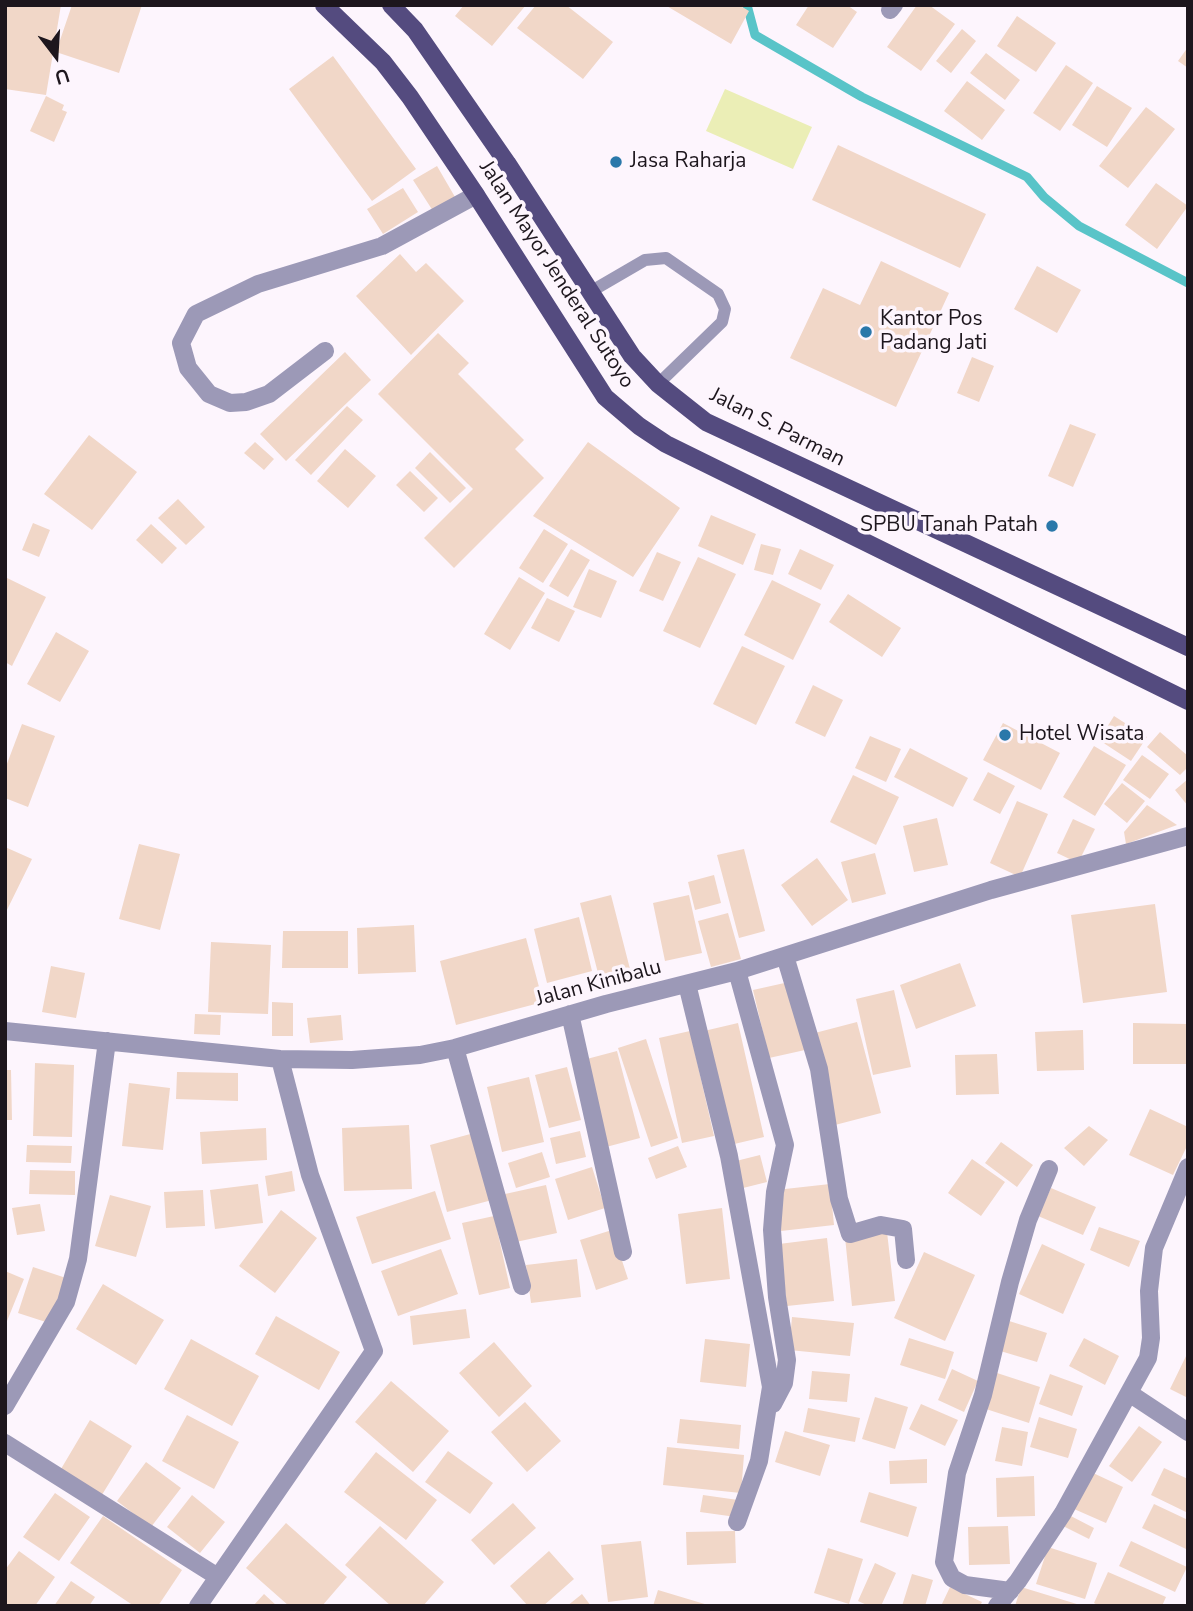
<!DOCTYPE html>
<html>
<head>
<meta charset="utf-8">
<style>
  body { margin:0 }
  #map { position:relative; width:1193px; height:1611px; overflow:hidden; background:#fdf5fd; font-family:"Nunito Sans",sans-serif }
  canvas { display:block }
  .frame { position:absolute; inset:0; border:7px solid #1d161d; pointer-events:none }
  .north { position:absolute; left:21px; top:21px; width:70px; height:70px; -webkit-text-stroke:5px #fdf5fd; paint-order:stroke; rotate:163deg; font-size:19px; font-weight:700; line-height:28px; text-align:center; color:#1d161d }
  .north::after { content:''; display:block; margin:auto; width:24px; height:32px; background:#1d161d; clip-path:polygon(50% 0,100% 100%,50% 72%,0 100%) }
</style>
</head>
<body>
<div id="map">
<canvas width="1193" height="1611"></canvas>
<div class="frame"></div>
<div class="north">U</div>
</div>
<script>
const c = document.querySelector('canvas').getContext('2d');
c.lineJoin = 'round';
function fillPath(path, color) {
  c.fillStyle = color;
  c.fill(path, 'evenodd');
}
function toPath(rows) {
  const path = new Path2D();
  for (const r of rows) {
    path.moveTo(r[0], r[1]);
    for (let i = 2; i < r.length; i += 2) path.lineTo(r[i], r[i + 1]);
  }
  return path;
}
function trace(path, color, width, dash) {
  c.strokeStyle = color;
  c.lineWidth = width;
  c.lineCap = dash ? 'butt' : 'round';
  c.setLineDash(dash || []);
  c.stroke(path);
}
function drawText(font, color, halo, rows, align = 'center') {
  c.font = font + ' "Nunito Sans",sans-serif';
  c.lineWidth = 7;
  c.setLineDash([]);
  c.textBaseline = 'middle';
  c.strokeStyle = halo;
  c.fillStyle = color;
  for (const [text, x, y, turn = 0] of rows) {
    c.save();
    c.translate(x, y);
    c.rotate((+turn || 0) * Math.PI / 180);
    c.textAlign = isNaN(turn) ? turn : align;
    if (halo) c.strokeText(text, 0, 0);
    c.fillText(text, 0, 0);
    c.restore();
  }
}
const green = toPath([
  [725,89,812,127,793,169,706,131]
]);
const stream = toPath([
  [747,5,755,35,862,97,1027,177,1044,197,1079,226,1188,283]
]);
const building = toPath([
  [5,5,61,5,46,95,5,89],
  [72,5,142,5,119,73,56,52],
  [464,5,526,5,492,46,455,16],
  [536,5,566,5,613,42,583,79,517,28],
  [665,5,739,5,749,11,731,44],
  [809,5,847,5,857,12,833,48,796,25],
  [917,5,929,5,955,24,921,71,887,47],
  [1017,16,1056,43,1036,72,997,46],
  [962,29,976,41,951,73,936,61],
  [1188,47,1188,68,1178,61],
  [986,53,1020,80,1005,100,970,73],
  [333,56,416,169,372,201,289,89],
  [1066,65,1093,83,1060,131,1033,113],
  [967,81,1005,110,982,140,944,111],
  [1097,86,1132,108,1107,147,1072,125],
  [46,96,64,105,62,110,67,112,54,142,30,131],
  [1146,107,1175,129,1128,188,1099,166],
  [838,145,986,214,960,268,812,200],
  [437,166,455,197,433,211,413,180],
  [1156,183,1188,206,1157,249,1125,225],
  [403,188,418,212,383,234,367,209],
  [400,254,416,272,426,263,464,301,411,355,356,296],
  [881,261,949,293,896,407,790,358,823,288,860,305],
  [1037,266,1081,290,1057,333,1014,309],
  [438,333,469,363,458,374,524,440,515,449,544,478,454,568,424,538,473,489,378,394],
  [345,352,371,380,286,461,260,434],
  [972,357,994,366,979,402,957,393],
  [347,406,363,420,311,475,295,460],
  [1070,424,1096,434,1073,487,1048,476],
  [89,435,137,472,92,530,44,494],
  [255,442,274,459,264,470,244,453],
  [588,442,680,508,633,577,533,516],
  [345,449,376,476,348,508,317,481],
  [430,452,466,488,450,503,415,468],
  [410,471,438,498,424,512,396,485],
  [178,499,205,527,186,545,158,518],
  [711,515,756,534,743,565,698,546],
  [33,523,50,530,39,557,22,550],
  [151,524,177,548,162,564,136,540],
  [544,529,568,544,543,583,519,568],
  [761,544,781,549,773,575,754,570],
  [571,549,590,560,568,597,549,586],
  [800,549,834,565,821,590,788,574],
  [657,552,681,562,663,601,639,591],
  [698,557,736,574,700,648,663,631],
  [589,569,617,581,601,618,573,607],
  [5,577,46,597,12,666,5,662],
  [519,577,545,593,510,650,484,634],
  [772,580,821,604,793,660,744,635],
  [848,594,901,628,882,657,829,622],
  [547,598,575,611,559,642,531,628],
  [56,632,89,651,60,702,27,684],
  [742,646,785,666,756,725,713,704],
  [813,685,843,700,825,737,795,723],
  [1114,716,1147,737,1131,761,1099,740],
  [1003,723,1060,753,1041,790,983,760],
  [22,724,55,736,28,807,5,798,5,769],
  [1160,732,1188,756,1188,767,1180,775,1147,747],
  [870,736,901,749,886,782,855,768],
  [1094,746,1126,765,1095,816,1063,797],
  [910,748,968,778,953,807,894,777],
  [1142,755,1169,774,1150,799,1123,780],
  [988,772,1015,786,1000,814,973,800],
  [853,775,899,797,876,845,830,822],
  [1188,779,1188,806,1175,790],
  [1122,783,1145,801,1127,823,1104,804],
  [1017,801,1048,814,1020,877,990,863],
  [1147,805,1177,825,1126,844,1124,832],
  [937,818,948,865,914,872,903,826],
  [1073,819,1095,829,1078,863,1057,853],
  [139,844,180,854,160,930,119,919],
  [5,847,32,859,5,914],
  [744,849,765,931,739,938,717,855],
  [875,853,886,894,852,903,841,862],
  [817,858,848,900,812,926,781,885],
  [714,875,721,903,695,910,688,882],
  [611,895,630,969,599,977,580,903],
  [689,895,702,953,665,961,653,903],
  [1155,904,1167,992,1083,1003,1071,915],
  [728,913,741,959,711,967,698,921],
  [579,917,592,971,547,983,534,929],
  [414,925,416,972,358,974,357,928],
  [283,931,348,931,348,968,282,968],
  [526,938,543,1002,456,1025,440,961],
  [211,942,271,945,268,1014,208,1012],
  [960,963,976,1006,916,1029,900,985],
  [51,966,85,973,76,1018,42,1012],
  [789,982,805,1050,769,1058,753,990],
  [894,990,911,1067,873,1075,856,999],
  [272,1002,293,1003,293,1036,272,1036],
  [195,1014,221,1015,220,1035,194,1034],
  [341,1015,343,1040,310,1043,307,1018],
  [857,1022,881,1113,835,1125,811,1034],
  [738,1023,764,1137,730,1145,704,1031],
  [1133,1023,1188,1024,1188,1064,1133,1064],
  [1083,1030,1084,1070,1037,1071,1035,1032],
  [690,1031,714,1136,682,1143,659,1038],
  [646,1039,678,1138,651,1147,618,1048],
  [617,1051,640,1138,606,1147,583,1060],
  [997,1054,999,1094,956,1095,955,1055],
  [35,1063,74,1065,72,1137,33,1136],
  [567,1067,581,1120,549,1128,535,1075],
  [5,1070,11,1070,12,1120,5,1120],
  [177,1072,238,1073,238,1101,176,1099],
  [529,1077,544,1142,502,1152,487,1087],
  [129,1083,170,1088,163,1150,122,1146],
  [1150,1109,1188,1127,1188,1144,1173,1175,1129,1155],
  [409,1125,412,1189,344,1191,342,1128],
  [1089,1126,1108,1140,1084,1166,1064,1148],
  [266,1128,267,1160,202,1164,200,1132],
  [580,1131,586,1157,556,1164,550,1138],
  [474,1133,492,1200,447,1212,430,1145],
  [1001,1142,1033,1165,1017,1187,985,1163],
  [27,1145,72,1146,71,1163,26,1162],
  [678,1146,687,1167,656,1179,648,1158],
  [542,1152,550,1177,516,1188,508,1163],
  [760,1155,767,1182,743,1188,736,1161],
  [972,1159,1005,1182,981,1216,948,1193],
  [592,1167,605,1208,568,1220,555,1179],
  [30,1170,75,1171,75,1195,29,1194],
  [292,1171,295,1191,268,1196,265,1176],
  [258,1184,263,1223,215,1229,210,1190],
  [830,1184,834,1225,781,1231,776,1190],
  [546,1185,557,1233,516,1242,505,1194],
  [1051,1188,1096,1207,1083,1235,1038,1216],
  [203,1190,205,1226,166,1228,164,1192],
  [435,1191,451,1239,372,1264,356,1217],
  [110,1195,151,1206,136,1257,95,1246],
  [40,1204,45,1231,17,1235,12,1208],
  [722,1208,730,1279,686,1284,678,1214],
  [281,1210,317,1238,275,1293,239,1266],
  [494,1216,510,1288,479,1295,462,1223],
  [1099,1227,1140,1241,1129,1267,1090,1250],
  [612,1230,628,1279,596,1290,580,1240],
  [887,1232,895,1301,852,1306,845,1237],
  [827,1238,834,1301,787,1306,779,1244],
  [1042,1244,1085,1264,1063,1314,1019,1294],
  [441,1249,458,1294,398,1316,381,1271],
  [924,1252,975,1275,945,1341,894,1318],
  [577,1259,581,1297,531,1303,526,1265],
  [33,1267,66,1278,52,1324,18,1313],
  [5,1271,24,1279,5,1326],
  [103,1284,164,1320,136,1365,76,1329],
  [466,1309,470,1338,413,1345,410,1316],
  [276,1316,340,1352,319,1390,255,1354],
  [792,1317,854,1323,850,1356,789,1350],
  [1006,1320,1047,1333,1037,1362,997,1350],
  [909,1338,954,1352,945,1379,900,1365],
  [1084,1338,1119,1356,1105,1385,1069,1366],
  [191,1339,259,1376,232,1426,164,1389],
  [705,1339,750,1344,746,1387,700,1382],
  [494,1342,532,1386,499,1417,459,1373],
  [1188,1352,1188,1398,1170,1389],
  [952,1369,978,1381,964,1412,938,1400],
  [812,1371,850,1374,847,1402,809,1399],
  [997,1373,1040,1387,1029,1423,986,1409],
  [1050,1374,1083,1386,1072,1416,1039,1404],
  [391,1381,449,1431,413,1472,355,1422],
  [875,1397,908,1407,895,1449,862,1439],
  [525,1402,561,1441,527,1472,491,1432],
  [921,1404,958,1420,945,1446,909,1429],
  [808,1408,860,1418,855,1442,803,1432],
  [187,1415,239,1442,214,1489,162,1461],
  [1039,1417,1077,1429,1068,1458,1030,1447],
  [680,1419,741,1425,739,1449,677,1443],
  [90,1420,132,1446,100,1498,58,1474],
  [1139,1426,1162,1442,1132,1482,1109,1466],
  [1002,1427,1028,1432,1022,1466,995,1461],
  [785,1431,830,1445,820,1476,775,1462],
  [667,1447,744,1455,741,1493,663,1485],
  [448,1451,493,1483,470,1514,425,1482],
  [376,1452,437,1500,406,1540,344,1492],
  [927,1459,927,1483,890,1484,889,1461],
  [146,1462,181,1488,151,1527,117,1501],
  [1164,1468,1188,1479,1188,1513,1151,1495],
  [1091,1472,1123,1487,1106,1523,1074,1509],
  [1034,1476,1035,1516,997,1517,996,1478],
  [869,1492,917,1507,908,1537,860,1522],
  [55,1493,90,1517,59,1561,23,1537],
  [192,1495,225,1522,200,1553,167,1527],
  [703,1495,738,1500,736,1517,700,1512],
  [513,1503,536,1528,494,1565,471,1540],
  [1154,1504,1188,1520,1186,1549,1142,1528],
  [1065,1513,1094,1528,1089,1539,1059,1524],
  [103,1516,182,1570,158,1606,134,1606,70,1563],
  [286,1523,347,1577,322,1606,289,1606,246,1568],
  [380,1526,444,1582,423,1606,391,1606,345,1565],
  [1008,1526,1010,1564,969,1565,968,1527],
  [735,1531,736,1563,687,1565,686,1532],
  [641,1541,648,1597,608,1602,601,1545],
  [1131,1541,1187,1567,1175,1592,1119,1566],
  [1048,1547,1097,1563,1085,1599,1036,1584],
  [828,1548,863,1559,849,1604,814,1593],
  [19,1551,55,1577,35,1606,5,1606,5,1570],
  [549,1551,574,1579,543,1606,528,1606,510,1586],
  [875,1563,896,1573,881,1606,869,1606,858,1601],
  [1108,1572,1166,1597,1162,1606,1099,1606,1094,1603],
  [912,1574,933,1580,925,1606,902,1606],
  [71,1581,95,1597,89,1606,54,1606],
  [950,1587,982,1602,980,1606,941,1606],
  [1021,1587,1080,1605,1080,1606,1015,1606],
  [658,1590,708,1605,708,1606,653,1606],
  [264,1594,277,1606,253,1606],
  [582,1594,591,1606,567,1606]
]);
const service = toPath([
  [590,292,645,260,666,258,718,294,725,309,722,322,658,384]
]);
const minor = toPath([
  [890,10,894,5],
  [325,351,269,394,246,402,230,403,209,394,188,368,181,343,196,314,258,284,382,246,476,195],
  [785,956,819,1069,839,1199,850,1234,881,1225,903,1229,906,1260],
  [737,971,785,1145,775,1192,772,1230,777,1297,787,1360,784,1383,773,1404],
  [687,984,729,1156,771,1387,759,1461,737,1522],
  [570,1014,623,1252],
  [5,1031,280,1059,352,1060,420,1055,455,1048,606,1004,737,971,991,890,1188,836],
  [455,1048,522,1286],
  [1129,1393,1188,1432],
  [5,1406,66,1302,78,1259,107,1041],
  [5,1443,218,1577],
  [1010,1591,965,1585,952,1578,944,1562,957,1473,983,1395,1010,1282,1028,1220,1049,1169],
  [198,1606,374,1351,310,1175,280,1059],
  [997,1606,1018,1581,1063,1513,1148,1358,1151,1338,1149,1291,1154,1248,1188,1167]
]);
const primary = toPath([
  [324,5,383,62,410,97,476,195,605,397,639,426,666,444,1188,701],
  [391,5,415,30,507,163,632,356,658,384,706,422,1188,647]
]);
const markers = [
  [616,162,7,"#2a78aa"],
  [866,332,7,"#2a78aa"],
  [1052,526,7,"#2a78aa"],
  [1005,735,7,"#2a78aa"]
];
const poiNames = [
  ["Jasa Raharja",630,162],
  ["Kantor Pos",880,320],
  ["Padang Jati",880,344],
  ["SPBU Tanah Patah",1038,526,"right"],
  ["Hotel Wisata",1019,735]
];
const streetNames = [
  ["Jalan Mayor Jenderal Sutoyo",556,275,57],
  ["Jalan S. Parman",777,428,27],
  ["Jalan Kinibalu",599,984,-15]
];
fillPath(green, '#ebeeb6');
trace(stream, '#59c4c8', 9);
fillPath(building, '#f1d7c8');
trace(service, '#9c99b7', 12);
trace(minor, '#9c99b7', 18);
trace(primary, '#544b7f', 18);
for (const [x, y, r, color] of markers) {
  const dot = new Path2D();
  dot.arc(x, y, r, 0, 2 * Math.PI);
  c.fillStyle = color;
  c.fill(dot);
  trace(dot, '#fdf5fd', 2.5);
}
drawText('21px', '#1d161d', '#fdf5fd', poiNames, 'left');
drawText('21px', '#1d161d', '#fdf5fd', streetNames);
</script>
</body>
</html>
